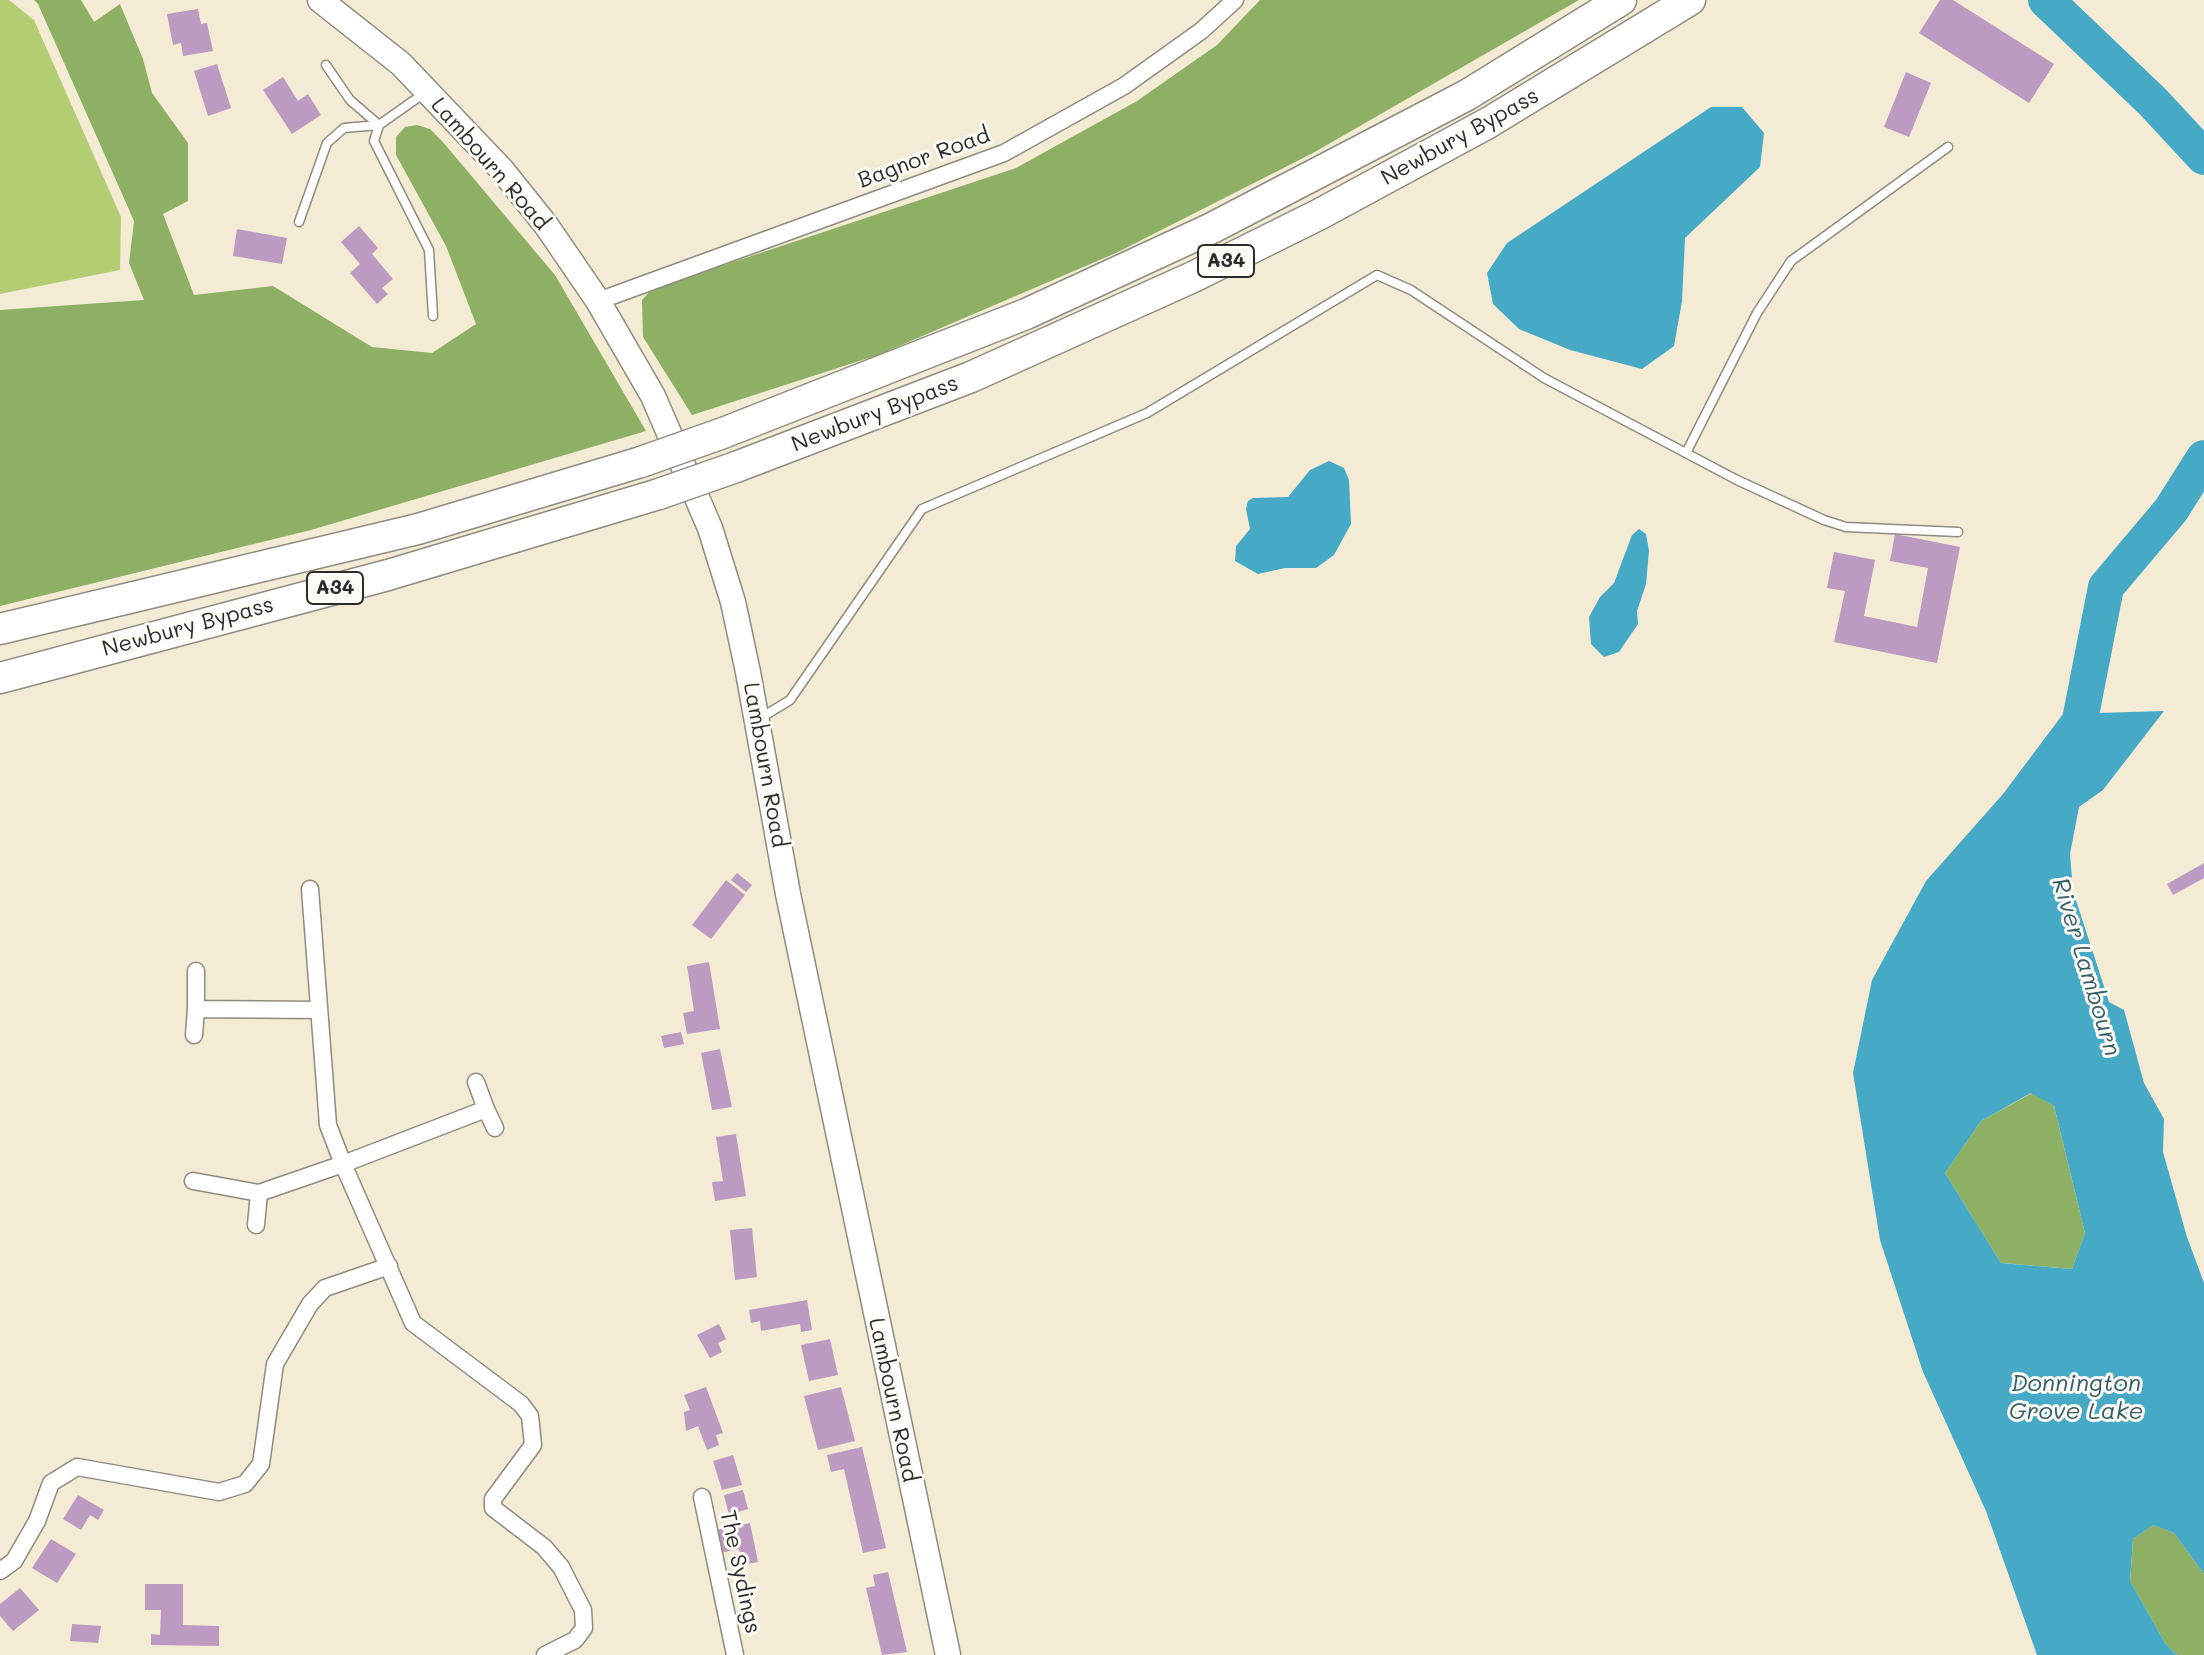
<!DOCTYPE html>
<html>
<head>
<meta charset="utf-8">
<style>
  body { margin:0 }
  canvas { display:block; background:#f3ebd4 }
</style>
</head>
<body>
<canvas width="2204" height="1655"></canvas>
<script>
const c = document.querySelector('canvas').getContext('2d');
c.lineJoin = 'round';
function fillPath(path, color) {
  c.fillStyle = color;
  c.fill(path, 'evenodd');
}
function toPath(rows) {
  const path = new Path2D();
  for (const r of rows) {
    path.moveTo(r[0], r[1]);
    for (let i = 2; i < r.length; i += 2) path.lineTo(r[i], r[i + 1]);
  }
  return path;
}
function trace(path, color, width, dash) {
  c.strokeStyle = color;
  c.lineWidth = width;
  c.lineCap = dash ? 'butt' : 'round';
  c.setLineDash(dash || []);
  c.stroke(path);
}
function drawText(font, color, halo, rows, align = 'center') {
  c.font = font + ' Mali,sans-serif';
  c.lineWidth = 6;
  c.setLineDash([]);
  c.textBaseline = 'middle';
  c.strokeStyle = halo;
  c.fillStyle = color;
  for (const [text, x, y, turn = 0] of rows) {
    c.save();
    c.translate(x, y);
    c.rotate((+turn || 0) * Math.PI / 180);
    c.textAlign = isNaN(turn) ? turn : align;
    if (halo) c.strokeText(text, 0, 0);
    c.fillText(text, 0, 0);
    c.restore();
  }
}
const green = toPath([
  [0,0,9,0,34,20,121,217,120,270,0,294]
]);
const forest = toPath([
  [34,0,81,0,94,22,120,4,143,59,152,93,188,143,188,201,163,214,194,295,273,286,372,347,432,353,476,324,446,246,396,155,396,137,405,127,417,125,430,129,442,141,555,275,646,431,311,530,0,606,0,310,144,300,129,263,134,221,38,4],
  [1260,0,1579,0,1313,153,1116,253,878,355,692,415,643,337,642,300,652,289,1016,168,1137,101,1217,45],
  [2032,1093,2054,1106,2085,1233,2072,1269,2001,1263,1945,1173,1981,1121],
  [2153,1525,2174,1533,2204,1574,2204,1655,2177,1655,2165,1643,2130,1581,2133,1539]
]);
const water = toPath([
  [1711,107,1742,107,1764,133,1760,167,1685,238,1682,301,1674,346,1642,369,1570,350,1519,329,1493,304,1487,273,1507,243],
  [1329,461,1344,468,1349,480,1351,524,1334,555,1316,568,1285,568,1258,574,1235,561,1236,546,1250,529,1246,509,1248,501,1253,498,1288,497,1310,470],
  [1639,529,1646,534,1649,551,1646,584,1637,611,1638,624,1619,652,1604,657,1591,644,1589,617,1600,597,1614,583,1632,535],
  [2164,711,2103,790,2079,807,2070,854,2073,891,2109,1002,2124,1010,2144,1083,2164,1119,2163,1152,2187,1237,2204,1283,2204,1574,2174,1533,2153,1525,2133,1539,2130,1581,2165,1643,2177,1655,2037,1655,1986,1511,1923,1372,1880,1240,1853,1073,1872,980,1926,881,2003,794,2063,714],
  [2031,1093,2054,1106,2085,1233,2072,1269,2001,1263,1945,1173,1981,1121]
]);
const river = toPath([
  [2046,0,2153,102,2204,157],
  [2072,761,2106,587,2171,510,2204,458]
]);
const building = toPath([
  [1940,0,1953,0,2054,64,2029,103,1919,33],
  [198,9,201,24,207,23,213,51,183,56,181,43,173,45,167,14],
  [217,64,231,108,208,116,194,71],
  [1906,72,1931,83,1909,137,1884,127],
  [283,77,298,101,308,94,321,115,292,134,263,90],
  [359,226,378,248,372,254,393,279,382,288,388,294,377,304,350,273,360,264,341,242],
  [237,229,287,238,282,264,233,256],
  [1895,534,1960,547,1937,663,1834,642,1845,591,1827,588,1834,552,1875,560,1864,616,1917,627,1928,568,1890,561],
  [2204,863,2204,878,2173,895,2167,884],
  [737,873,752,885,746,892,731,880],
  [726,880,745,895,711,939,692,925],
  [709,962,720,1029,687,1034,683,1013,694,1011,687,966],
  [681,1032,684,1044,664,1048,661,1036],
  [720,1049,732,1107,712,1110,701,1053],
  [736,1134,746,1196,715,1201,712,1182,723,1181,716,1137],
  [752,1228,757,1277,735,1280,730,1230],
  [807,1300,812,1330,801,1332,800,1324,761,1331,760,1321,751,1323,749,1310],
  [719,1324,726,1339,718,1343,722,1352,710,1358,697,1335],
  [830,1339,838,1375,809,1381,801,1345],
  [706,1387,723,1433,716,1435,719,1445,707,1450,698,1426,686,1431,684,1412,690,1410,684,1395],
  [841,1387,855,1441,818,1450,804,1396],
  [862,1447,886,1548,863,1553,844,1469,831,1472,827,1455],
  [733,1455,742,1485,722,1490,713,1461],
  [743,1490,748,1509,729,1515,724,1495],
  [78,1495,104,1510,98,1520,90,1515,81,1530,63,1519],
  [750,1523,758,1562,742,1565,739,1549,720,1553,716,1530],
  [51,1539,76,1554,57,1583,32,1568],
  [888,1572,907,1652,882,1655,866,1588,875,1586,873,1575],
  [145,1584,183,1584,183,1625,219,1626,219,1646,151,1645,151,1634,160,1635,161,1610,145,1610],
  [20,1588,39,1610,13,1631,0,1616,0,1604],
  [72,1624,101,1626,98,1643,70,1641]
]);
const lane = toPath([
  [326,65,350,100,379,125],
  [423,94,379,125,374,141,429,250,433,316],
  [299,222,327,143,344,128,379,125],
  [1686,453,1757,313,1791,261,1948,147],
  [759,719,790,700,922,509,1147,413,1377,275,1411,290,1544,378,1737,480,1824,520,1846,527,1958,532]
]);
const street = toPath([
  [598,301,1004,153,1124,86,1201,31,1235,0],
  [196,971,196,1009,319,1010],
  [194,1035,196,1009],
  [476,1082,486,1109,343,1164,413,1323,521,1404,530,1416,533,1445,493,1499,493,1508,544,1547,561,1567,583,1610,584,1628,575,1640,545,1655],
  [486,1109,495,1128],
  [193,1181,259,1193,343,1164,328,1125,310,889],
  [256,1225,259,1193],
  [702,1497,735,1655],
  [0,1571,14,1561,37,1521,51,1483,77,1467,219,1492,245,1484,261,1464,275,1364,310,1304,325,1288,389,1266]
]);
const secondary = toPath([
  [320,0,401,64,502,170,546,225,598,301,653,396,710,528,733,602,748,672,788,894,948,1655]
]);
const highway = toPath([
  [723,433,1026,314,1212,228,1467,95,1621,0],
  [736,467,971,377,1193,277,1320,214,1488,123,1690,0],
  [0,629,418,529,641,462],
  [0,678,388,575,659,494]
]);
const highwayBridge = toPath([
  [641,462,723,433],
  [659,494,736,467]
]);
const shields = [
  [1226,261,56],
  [335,588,56]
];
const shieldNames = [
  ["A34",1226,261],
  ["A34",335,588]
];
const streetNames = [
  ["Newbury Bypass",1460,137,-29],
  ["Bagnor Road",924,158,-20],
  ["Lambourn Road",490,164,49],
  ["Newbury Bypass",875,414,-21],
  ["Newbury Bypass",188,627,-15],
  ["Lambourn Road",765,765,80],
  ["Lambourn Road",893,1400,78],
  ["The Sydings",740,1572,78]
];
const waterNames = [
  ["River Lambourn",2086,967,73],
  ["Donnington",2076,1384],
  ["Grove Lake",2076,1412]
];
fillPath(green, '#b3cd73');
fillPath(forest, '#8eb065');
fillPath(water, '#46aac6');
trace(river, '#46aac6', 36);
fillPath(building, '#bd9ac2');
trace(lane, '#8f8b80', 11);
trace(street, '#8f8b80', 19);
trace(secondary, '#8f8b80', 27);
trace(highway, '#8f8b80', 33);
trace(lane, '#fff', 8);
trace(street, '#fff', 16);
trace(secondary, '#fff', 24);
trace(highway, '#fff', 30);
trace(highwayBridge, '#8f8b80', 33, []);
trace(highwayBridge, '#fff', 30);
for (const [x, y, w] of shields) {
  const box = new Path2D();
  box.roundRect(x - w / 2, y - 16, w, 32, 6);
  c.fillStyle = '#fdfcf7';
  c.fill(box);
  trace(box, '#2b2b2b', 2);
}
drawText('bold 20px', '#2b2b2b', null, shieldNames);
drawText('22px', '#2b2b2b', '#fdfcf7', streetNames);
drawText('italic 24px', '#365e69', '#fdfcf7', waterNames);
</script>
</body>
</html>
